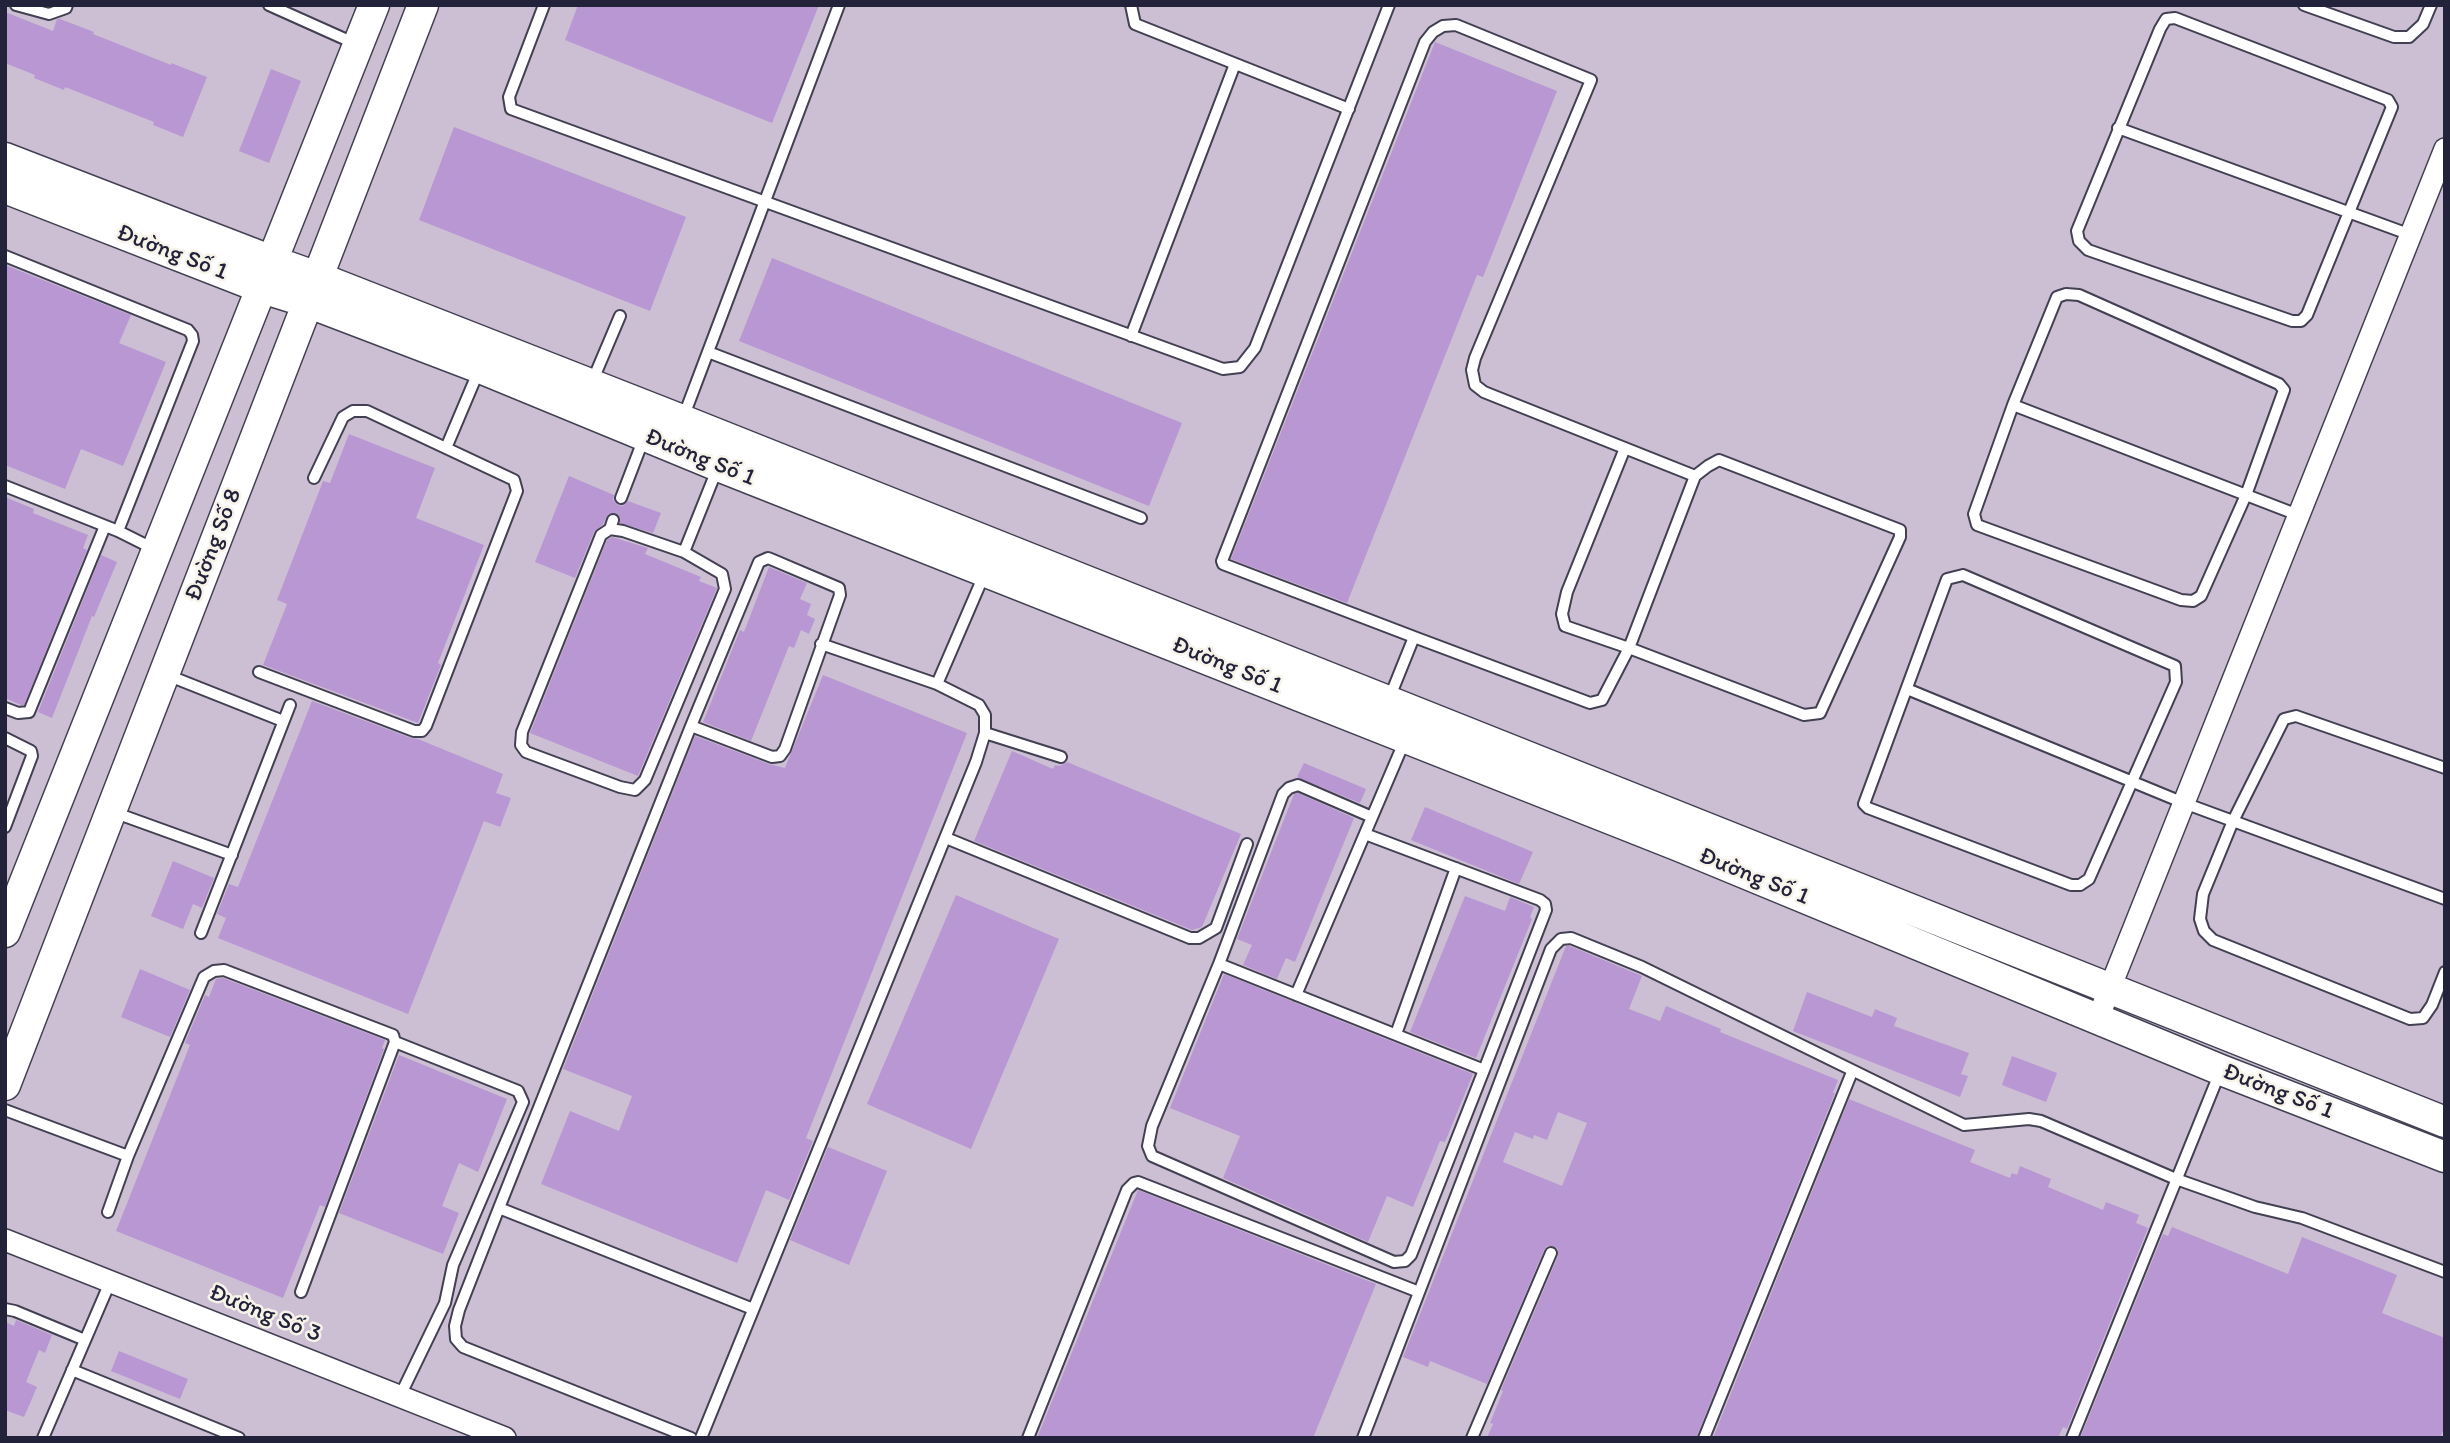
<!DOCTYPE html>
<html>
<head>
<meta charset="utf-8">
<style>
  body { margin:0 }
  #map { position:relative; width:2450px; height:1443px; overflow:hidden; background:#f4e7d1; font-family:Itim,sans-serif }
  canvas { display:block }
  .frame { position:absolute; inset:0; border:7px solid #22223b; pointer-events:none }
</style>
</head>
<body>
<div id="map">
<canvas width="2450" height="1443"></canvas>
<div class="frame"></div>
</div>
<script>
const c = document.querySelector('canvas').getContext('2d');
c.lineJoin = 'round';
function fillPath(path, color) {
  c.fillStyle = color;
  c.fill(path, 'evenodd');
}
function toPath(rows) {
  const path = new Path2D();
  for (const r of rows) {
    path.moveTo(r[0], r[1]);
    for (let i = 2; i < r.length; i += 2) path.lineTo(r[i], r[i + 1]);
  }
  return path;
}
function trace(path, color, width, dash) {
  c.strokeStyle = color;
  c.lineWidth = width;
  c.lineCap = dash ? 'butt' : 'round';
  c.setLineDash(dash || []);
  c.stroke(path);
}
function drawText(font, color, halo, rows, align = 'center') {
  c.font = font + ' Itim,sans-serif';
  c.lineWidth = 5;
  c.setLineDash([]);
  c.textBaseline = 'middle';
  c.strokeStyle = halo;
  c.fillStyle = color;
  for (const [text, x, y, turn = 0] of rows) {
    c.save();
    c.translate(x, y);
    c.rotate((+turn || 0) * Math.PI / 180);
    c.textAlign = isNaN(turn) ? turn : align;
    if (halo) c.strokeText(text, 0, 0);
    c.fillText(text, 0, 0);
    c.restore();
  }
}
const industrial = toPath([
  [5,5,2445,5,2445,1438,5,1438]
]);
const building = toPath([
  [578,5,819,5,772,123,565,40],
  [5,12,53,31,57,19,60,19,94,32,93,34,171,65,171,63,207,77,183,137,153,125,154,122,65,87,64,90,34,78,35,75,5,63],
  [1435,42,1557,91,1483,277,1477,275,1347,603,1231,559],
  [271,69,301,81,269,163,239,151],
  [454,127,686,217,650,311,419,220],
  [772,258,1182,423,1149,506,739,341],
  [5,265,131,315,119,343,166,362,123,466,81,449,65,489,5,465],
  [349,434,435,468,416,518,484,545,438,663,441,665,418,723,263,665,287,604,277,600,323,481,330,483],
  [569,476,614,495,613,500,618,505,623,506,628,501,661,513,653,533,620,523,620,518,616,513,608,514,603,524,594,532,575,578,535,562],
  [5,497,34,509,33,513,88,535,83,548,87,550,24,705,21,705,5,698],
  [612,537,648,548,645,554,701,577,699,581,717,588,638,776,530,733,607,540],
  [101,555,117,562,94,617,92,616,52,718,38,712],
  [769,567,807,583,800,599,811,604,807,615,815,619,809,634,801,630,794,648,789,646,751,741,703,722,740,630,744,632],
  [823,675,967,733,806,1138,813,1141,789,1200,766,1190,737,1263,541,1184,570,1111,619,1131,632,1096,563,1069,695,736,769,764,785,768],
  [312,701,411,738,418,739,503,774,496,793,511,798,500,827,484,821,408,1014,218,938,226,918,217,914,229,884,238,887],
  [1012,751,1053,769,1055,765,1059,766,1067,762,1241,834,1202,927,1192,930,974,841],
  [1304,763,1366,789,1360,803,1297,777],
  [1298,793,1354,818,1295,962,1286,958,1277,979,1243,965,1252,945,1237,939,1294,794],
  [1425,807,1533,852,1519,884,1411,840],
  [173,861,214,878,202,908,193,904,183,929,151,916],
  [956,895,1059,939,971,1149,867,1104],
  [1465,896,1505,911,1510,897,1534,907,1530,917,1532,919,1476,1058,1410,1032],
  [1566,946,1570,946,1642,976,1629,1009,1660,1021,1666,1006,1721,1029,1720,1032,1838,1080,1833,1093,1835,1093,1696,1438,1487,1438,1493,1424,1490,1423,1503,1391,1501,1390,1558,1256,1558,1249,1553,1246,1547,1246,1544,1250,1487,1384,1430,1361,1428,1367,1403,1357],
  [1558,1112,1587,1123,1562,1186,1503,1162,1515,1132,1533,1139,1534,1135,1547,1140],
  [140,969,190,990,170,1037,121,1017],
  [1224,974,1473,1074,1445,1142,1440,1141,1413,1207,1387,1196,1368,1242,1223,1178,1240,1136,1170,1108],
  [223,978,385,1040,382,1048,384,1049,325,1207,320,1205,283,1298,116,1231,190,1045,185,1043,205,995,209,997,216,979],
  [1807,992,1872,1017,1875,1009,1897,1018,1894,1026,1969,1053,1961,1074,1968,1076,1960,1097,1793,1031],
  [399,1055,507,1099,478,1172,459,1163,442,1206,459,1213,443,1254,339,1213],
  [2012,1056,2057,1073,2046,1102,2002,1085],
  [1849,1099,1975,1150,1970,1162,2010,1178,2012,1173,2017,1175,2020,1166,2051,1179,2048,1187,2103,1210,2106,1202,2139,1215,2136,1223,2148,1228,2067,1429,2063,1427,2058,1438,1713,1438],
  [828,1147,887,1171,849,1265,790,1240],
  [1138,1190,1376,1284,1313,1438,1037,1438],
  [2172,1227,2288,1274,2302,1237,2397,1275,2382,1313,2445,1338,2445,1426,2440,1438,2085,1438,2081,1436,2163,1234,2168,1236],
  [16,1320,52,1335,45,1353,39,1350,26,1382,37,1387,24,1417,5,1410,5,1322,14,1326],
  [119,1351,188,1379,180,1399,111,1371]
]);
const lane = toPath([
  [16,5,49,14,66,8,67,5],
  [269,5,356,44],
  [544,5,509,97,511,109,1223,369,1240,367,1255,348,1389,5],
  [1131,5,1135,24,1349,109],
  [2304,5,2394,37,2409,37,2423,24,2431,5],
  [2175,18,2388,100,2392,107,2307,315,2301,321,2292,321,2088,250,2079,241,2077,231,2160,29,2166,19,2175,18],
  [2118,128,2411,235],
  [5,256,188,330,192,335,193,341,118,531],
  [2066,294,2079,295,2279,384,2284,390,2246,495,2201,596,2193,601,2181,600,1977,525,1974,514,2013,405,2057,297,2066,294],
  [1131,336,1235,64],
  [708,352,1141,518],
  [592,382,620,316],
  [2013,405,2298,515],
  [683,418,839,5],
  [446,448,479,370],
  [5,486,118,531,154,549],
  [621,498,644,438],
  [610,529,623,531,684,552,722,574,725,589,645,780,635,790,620,787,526,752,521,745,522,732,601,535,610,529,613,520],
  [684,552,718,467],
  [1963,575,2175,666,2176,682,2089,879,2080,885,2071,885,1868,808,1864,804,1947,579,1963,575],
  [1414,637,1223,564,1222,561,1425,42,1433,32,1443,26,1456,25,1591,80,1475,358,1472,370,1475,385,1484,392,1695,476],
  [821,644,937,684,984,575],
  [259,672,414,731,422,731,426,726,517,491,514,480,367,411,353,411,343,417,314,478],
  [167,675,283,721],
  [1907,689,2184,803,2445,899],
  [1389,699,1414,637,1590,703,1602,700,1629,648,1695,476,1708,466,1719,460,1900,530,1900,537,1820,713,1804,715,1629,648,1565,626,1562,614,1567,592,1625,448],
  [5,708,18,713,29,712,105,526],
  [985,733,1061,757],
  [5,738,31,751,32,756,5,827],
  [2445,768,2296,716,2284,719,2233,821,2203,894,2200,919,2204,931,2213,940,2410,1019,2423,1018,2432,1005,2445,972],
  [113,812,232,855],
  [1365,834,1540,900,1545,904,1546,910,1484,1070,1219,964,1283,794,1289,788,1298,785,1372,817],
  [946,838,1190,938,1199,938,1216,928,1247,844],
  [201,933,290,705],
  [1219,964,1152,1126,1148,1146,1152,1156,1394,1262,1405,1261,1411,1255,1484,1070],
  [1296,995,1405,740],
  [1396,1034,1456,868],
  [395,1042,518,1091,523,1102,453,1265,445,1303,400,1396],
  [5,1110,128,1156,204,977,214,971,224,970,393,1035,395,1042,301,1292],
  [499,1208,753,1309],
  [108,1212,128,1156],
  [5,1309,15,1311,85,1340],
  [72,1370,239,1438],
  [43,1438,111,1280],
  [691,1438,463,1347,456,1339,455,1326,459,1310,499,1208,691,726,759,562,768,558,773,560,839,588,840,595,785,749,780,756,772,757,691,726],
  [701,1438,976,762,985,733,985,715,979,705,937,684],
  [1028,1438,1127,1190,1134,1183,1138,1182,1419,1292],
  [1363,1438,1551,949,1561,939,1571,938,1642,967,1964,1125,2029,1119,2041,1121,2176,1179,2255,1207,2302,1218,2445,1272],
  [1472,1438,1551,1253],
  [1704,1438,1852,1072],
  [2072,1438,2220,1072]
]);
const street = toPath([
  [2098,1018,2445,149],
  [5,1240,505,1438]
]);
const secondary = toPath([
  [5,158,272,261,317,277,682,420,2445,1122],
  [5,188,262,288,307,302,480,368,718,466,1679,846,2221,1070,2445,1157],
  [5,932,374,5],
  [5,1085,423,5]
]);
const streetNames = [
  ["Đường Số 1",172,253,21],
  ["Đường Số 1",700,458,22],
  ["Đường Số 8",214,545,-69],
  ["Đường Số 1",1227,666,22],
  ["Đường Số 1",1754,877,22],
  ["Đường Số 1",2278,1092,21],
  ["Đường Số 3",265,1314,22]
];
fillPath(industrial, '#ccbfd4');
fillPath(building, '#b997d2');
trace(lane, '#424052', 14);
trace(street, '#424052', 24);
trace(secondary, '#424052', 33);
trace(lane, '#fff', 10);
trace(street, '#fff', 21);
trace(secondary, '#fff', 30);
drawText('24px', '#22223b', '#f7f3e8', streetNames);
</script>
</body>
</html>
